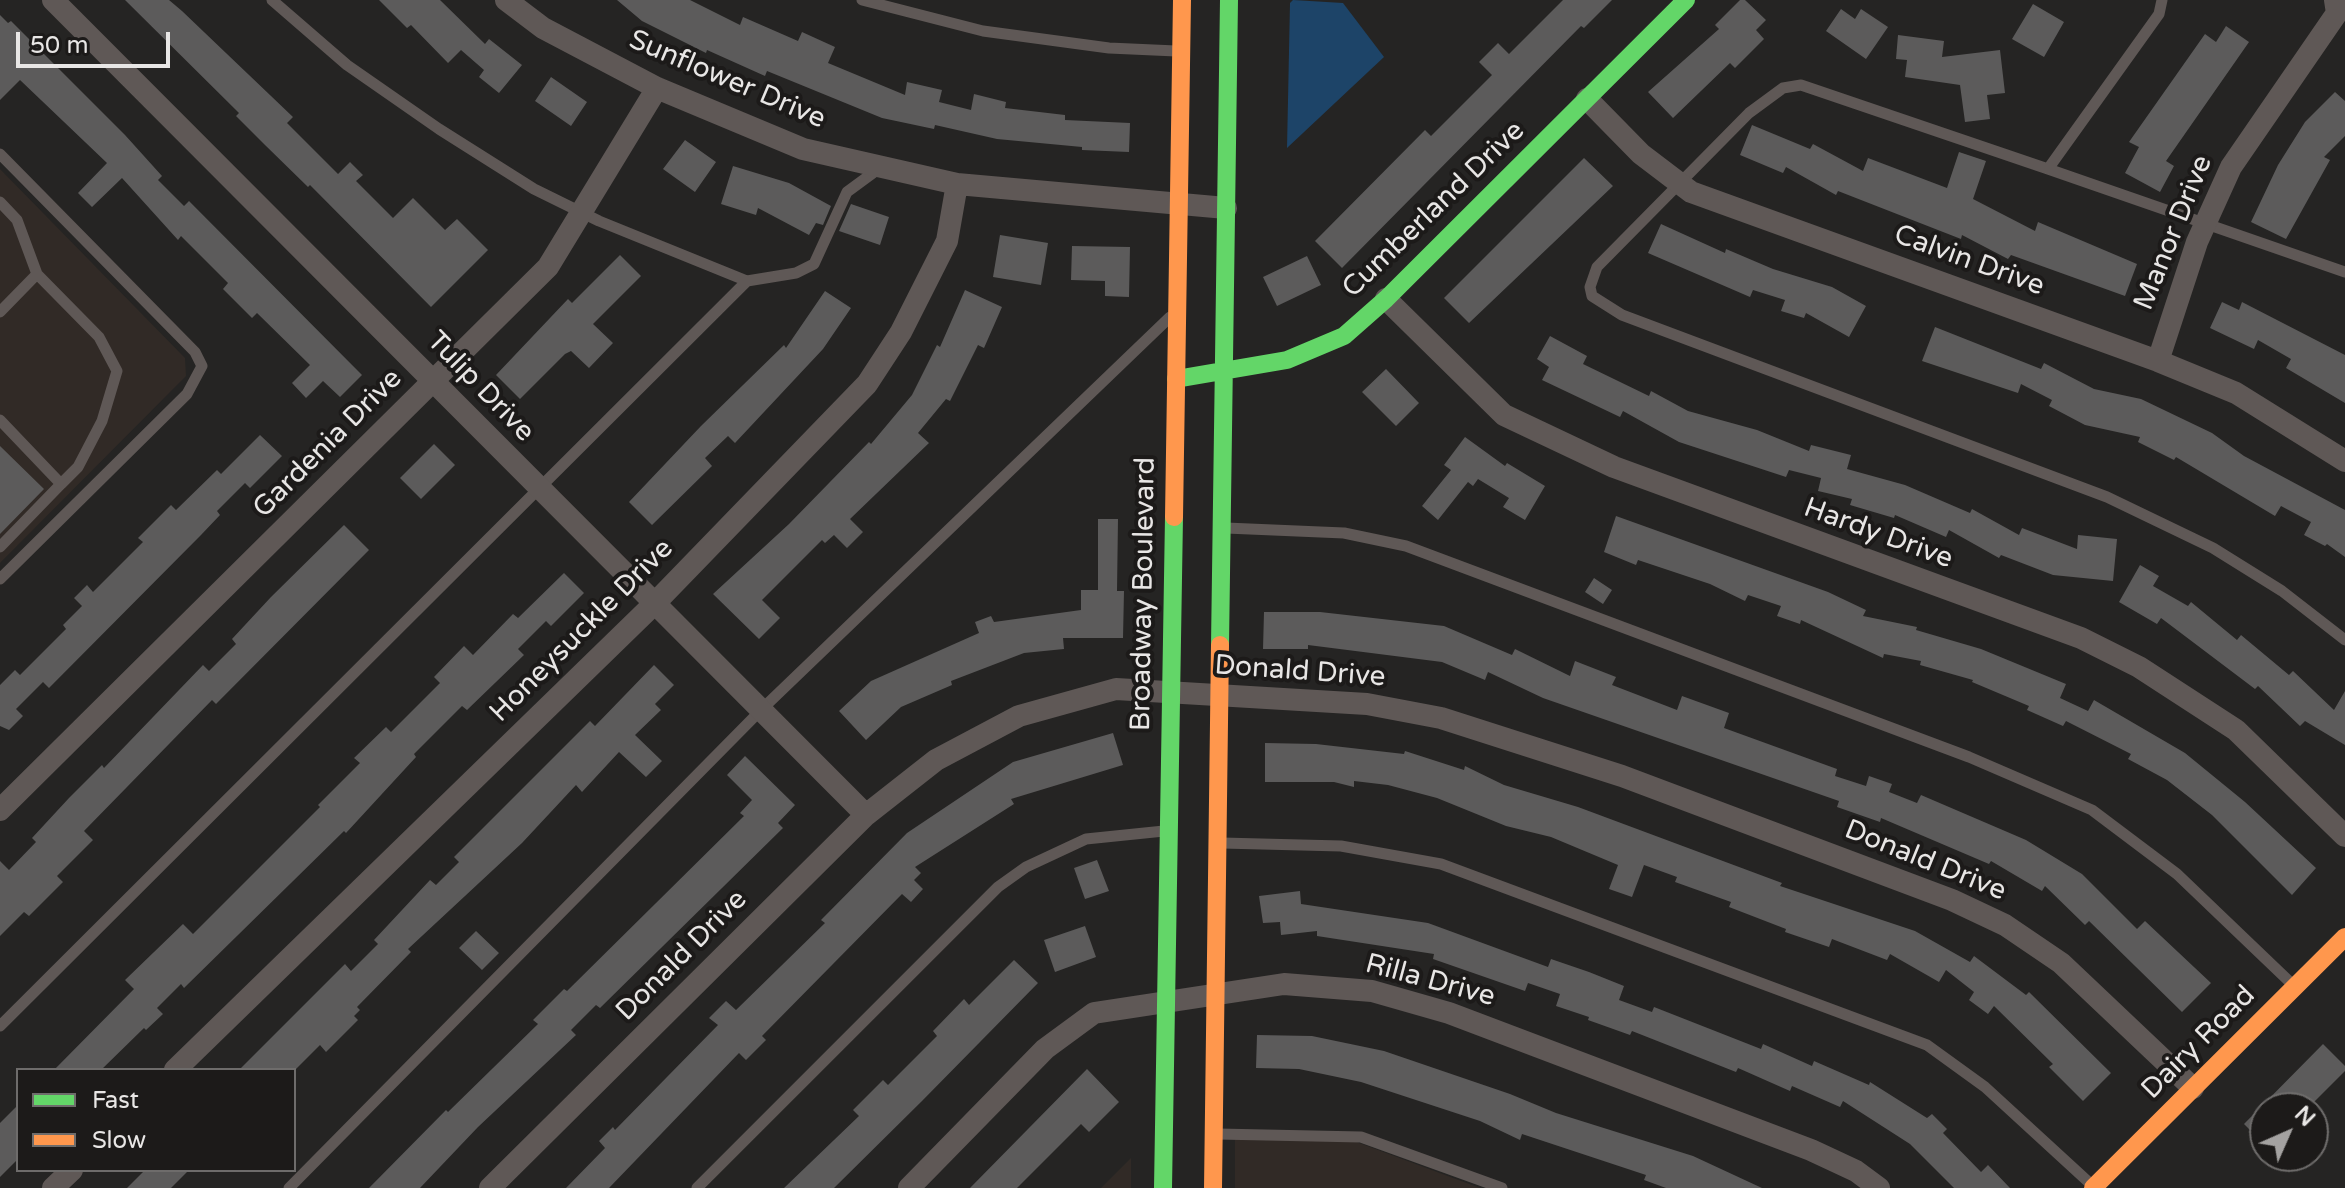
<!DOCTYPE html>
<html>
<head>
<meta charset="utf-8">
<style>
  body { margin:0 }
  #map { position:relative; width:2345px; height:1188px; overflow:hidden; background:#252423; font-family:"Varela Round",sans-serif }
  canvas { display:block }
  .legend { position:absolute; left:16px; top:1068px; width:280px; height:104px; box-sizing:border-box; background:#1c1a19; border:2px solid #6e6c6b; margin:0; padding:10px 14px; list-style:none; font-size:24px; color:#e8e6e5 }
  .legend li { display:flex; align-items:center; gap:16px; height:40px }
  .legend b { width:40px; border:2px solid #6e6c6b }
  .north { position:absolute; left:2249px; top:1092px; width:80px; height:80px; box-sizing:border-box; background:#1c1a19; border:2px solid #6e6c6b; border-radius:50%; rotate:45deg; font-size:22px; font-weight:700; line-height:32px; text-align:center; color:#e8e6e5 }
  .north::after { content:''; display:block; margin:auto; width:28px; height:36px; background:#a4a2a1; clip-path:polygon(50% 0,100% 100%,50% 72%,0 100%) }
  .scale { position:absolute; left:16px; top:32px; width:154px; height:36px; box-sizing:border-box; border:4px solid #e8e6e5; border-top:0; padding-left:10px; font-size:24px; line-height:28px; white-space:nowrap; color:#e8e6e5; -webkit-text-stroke:6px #1c1a19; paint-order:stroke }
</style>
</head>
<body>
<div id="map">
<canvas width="2345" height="1188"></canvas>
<ul class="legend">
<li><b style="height:10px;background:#63d668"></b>Fast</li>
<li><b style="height:10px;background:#ff974d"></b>Slow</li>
</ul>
<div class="north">N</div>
<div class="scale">50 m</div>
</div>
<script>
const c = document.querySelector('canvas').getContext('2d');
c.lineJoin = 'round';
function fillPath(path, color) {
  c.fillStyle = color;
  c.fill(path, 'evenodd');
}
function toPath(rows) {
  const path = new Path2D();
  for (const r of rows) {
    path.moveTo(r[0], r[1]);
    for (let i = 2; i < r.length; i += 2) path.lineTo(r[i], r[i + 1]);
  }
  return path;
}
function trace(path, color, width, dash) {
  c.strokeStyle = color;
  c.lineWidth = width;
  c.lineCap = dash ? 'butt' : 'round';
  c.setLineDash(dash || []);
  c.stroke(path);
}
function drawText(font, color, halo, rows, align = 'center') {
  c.font = font + ' "Varela Round",sans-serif';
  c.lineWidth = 8;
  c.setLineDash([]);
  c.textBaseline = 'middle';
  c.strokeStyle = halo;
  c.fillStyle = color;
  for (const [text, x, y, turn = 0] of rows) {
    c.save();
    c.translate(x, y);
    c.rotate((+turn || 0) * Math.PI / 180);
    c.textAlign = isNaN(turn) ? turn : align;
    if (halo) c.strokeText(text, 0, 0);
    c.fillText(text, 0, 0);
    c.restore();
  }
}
const built = toPath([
  [0,169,185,358,186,376,0,563],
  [1235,1138,1354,1141,1480,1188,1235,1188],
  [1131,1158,1131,1188,1101,1188]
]);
const water = toPath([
  [1293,0,1343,3,1384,57,1287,148,1290,3]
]);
const building = toPath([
  [125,0,169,0,182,11,293,117,287,123,338,174,350,162,363,175,356,181,393,218,413,198,445,230,457,219,488,250,431,307,310,185,308,187,265,145,236,116,239,113],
  [379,0,440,0,485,44,489,39,522,65,499,93,479,77,484,70,461,50,448,63,411,25,407,28],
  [617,0,690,0,740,25,743,17,798,41,802,32,835,47,828,63,905,95,907,82,942,90,939,102,971,110,974,94,1006,102,1005,108,1065,115,1065,120,1130,123,1129,152,1082,150,1082,147,997,139,935,125,934,129,882,118,767,71,765,76,707,50,706,53,642,21],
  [1563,0,1612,0,1584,28,1581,26,1342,268,1315,241,1425,130,1431,136,1492,75,1479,62,1498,43,1509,54],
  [1740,0,1745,0,1766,20,1756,30,1764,39,1735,68,1730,63,1673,118,1648,92,1719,29,1715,25],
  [2033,4,2064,22,2044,57,2012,39],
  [1841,9,1855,19,1861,9,1888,27,1866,59,1826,31],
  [0,15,8,23,11,21,125,135,162,176,158,180,184,206,189,201,362,375,340,397,323,381,306,398,292,383,310,365,257,313,252,318,223,289,228,283,181,236,178,240,122,178,92,207,78,193,107,163,20,80,0,100],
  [2226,26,2249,42,2166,161,2174,166,2160,192,2125,173,2139,147,2129,142,2205,34,2216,42],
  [1898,35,1944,41,1942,57,2000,50,2005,93,1987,95,1990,119,1965,122,1960,85,1905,77,1907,60,1896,59],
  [551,77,587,102,571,126,535,101],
  [2335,92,2345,101,2345,136,2324,157,2330,160,2286,239,2251,222,2278,165,2305,122],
  [1752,125,1810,149,1813,144,1863,171,1868,158,1947,188,1959,152,1986,161,1973,199,2035,231,2038,222,2137,264,2125,296,2011,255,2008,259,1962,235,1961,239,1838,191,1836,195,1786,167,1783,173,1740,155],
  [685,140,716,162,695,192,663,169],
  [1584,158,1613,186,1469,323,1444,298],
  [733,166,789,183,831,206,823,225,816,223,809,235,758,208,756,215,721,204],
  [851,204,889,217,880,245,839,231],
  [1661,224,1725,253,1726,249,1773,269,1832,287,1866,306,1849,337,1806,313,1804,318,1781,311,1785,300,1753,290,1750,297,1648,253],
  [1000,235,1048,243,1041,285,993,277],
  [1072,246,1130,247,1129,297,1105,296,1105,281,1071,280],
  [620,255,641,276,593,324,613,343,589,368,571,351,565,354,520,399,496,375,568,299,572,303],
  [1307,256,1321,285,1277,306,1263,277],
  [965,290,1002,307,984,348,978,345,950,401,946,399,918,433,929,443,850,519,863,532,847,548,834,535,825,543,822,540,762,600,780,618,759,639,713,594,789,524,869,442,871,444,912,395,937,345,940,347],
  [825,291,851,308,823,349,735,443,728,436,705,458,712,466,652,525,629,502,701,426,784,345,786,348],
  [2222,302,2239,310,2242,302,2345,355,2345,403,2286,368,2291,359,2258,340,2254,349,2210,328],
  [1935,327,2041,369,2044,363,2094,389,2141,399,2212,433,2244,456,2345,510,2345,557,2327,544,2325,546,2304,535,2311,522,2281,506,2275,516,2176,457,2174,460,2138,442,2140,437,2085,425,2049,406,2052,400,2021,384,2018,393,1922,361],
  [1550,336,1587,356,1583,364,1649,396,1651,391,1688,411,1757,430,1809,451,1811,445,1851,455,1847,469,1905,485,1970,513,1972,509,2019,535,2022,528,2077,549,2078,535,2117,539,2113,581,2053,575,2001,555,1999,558,1949,530,1946,537,1895,515,1894,518,1850,505,1852,499,1818,491,1821,478,1789,470,1786,477,1679,442,1623,411,1620,417,1542,380,1549,367,1537,359],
  [1386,369,1419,403,1396,426,1362,392],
  [260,435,282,456,250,488,245,483,217,511,220,515,201,535,49,688,43,682,16,709,23,716,9,730,0,726,0,685,15,670,20,675,66,629,63,625,82,606,74,598,87,585,93,592,143,542,138,538,171,505,176,510,217,470,221,474],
  [1465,437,1505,466,1507,463,1545,486,1525,520,1503,507,1509,498,1478,479,1473,486,1468,482,1438,520,1422,506,1451,470,1444,465],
  [434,444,455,465,421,499,400,478],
  [0,446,44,489,0,534],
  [1616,516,1828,592,1866,610,1863,616,1917,627,1916,630,1981,649,2066,684,2060,698,2088,711,2094,700,2185,753,2245,802,2316,868,2292,895,2212,815,2167,780,2128,759,2131,754,2066,721,2063,726,2027,710,2029,706,1972,682,1973,680,1920,665,1921,661,1884,654,1883,658,1801,620,1800,624,1777,616,1781,606,1748,595,1745,601,1710,584,1638,560,1636,565,1604,552],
  [1098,519,1118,519,1117,591,1124,591,1123,638,1063,638,1064,649,1024,653,951,681,952,685,901,707,866,740,839,711,871,681,979,633,975,622,991,616,994,622,1081,610,1081,590,1098,590],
  [344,525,369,550,216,704,212,700,84,831,93,840,57,876,63,882,29,916,24,912,0,936,0,861,9,870,36,842,32,838,69,798,102,765,104,768,203,665,209,671,236,644,232,639,271,597],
  [2140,565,2159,576,2153,586,2188,606,2191,602,2237,640,2241,635,2289,675,2293,671,2334,710,2345,691,2345,745,2305,721,2300,726,2258,686,2255,689,2161,618,2157,624,2119,602],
  [564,573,584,593,551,626,546,621,518,649,524,655,467,710,462,706,414,754,416,757,346,833,344,831,184,988,181,984,157,1008,163,1014,146,1030,144,1028,101,1070,54,1070,134,989,125,980,183,924,193,934,320,807,318,805,360,763,354,758,386,727,391,732,440,683,434,677,464,646,473,655,513,614,518,618],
  [1594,578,1612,590,1603,604,1585,592],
  [1264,612,1320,612,1444,626,1512,655,1515,649,1570,676,1575,661,1616,677,1612,685,1677,710,1682,696,1729,713,1724,728,1837,769,1835,776,1866,786,1869,776,1892,784,1889,792,1917,803,1921,795,2026,840,2082,874,2137,929,2145,921,2211,983,2182,1012,2089,921,2085,925,2045,886,2042,891,1991,861,1989,864,1881,818,1880,822,1837,807,1839,801,1543,698,1488,672,1485,680,1442,662,1308,645,1308,649,1263,649],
  [654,665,674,685,655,704,661,710,635,735,662,761,646,777,619,752,582,792,576,785,522,843,408,949,411,952,357,1007,360,1010,354,1016,358,1020,326,1052,320,1045,295,1070,239,1070,345,964,351,971,378,944,374,940,430,880,436,885,459,862,454,857,590,721,595,726],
  [1113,733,1123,765,1011,799,1014,804,915,867,921,873,914,880,923,889,911,902,902,894,762,1036,766,1040,746,1060,739,1053,609,1188,566,1188,605,1148,599,1141,613,1127,615,1130,718,1025,709,1018,726,1001,736,1010,825,923,821,920,907,833,1013,762],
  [1265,743,1316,744,1404,754,1405,751,1464,770,1465,766,1504,785,1578,807,1782,883,1780,886,1915,931,1970,962,1974,956,2026,995,2029,992,2111,1073,2083,1101,2049,1067,2053,1064,1994,1006,1988,1014,1969,1000,1974,992,1946,970,1939,982,1890,954,1887,960,1832,939,1829,947,1785,932,1786,929,1729,907,1731,902,1675,882,1677,877,1644,865,1632,897,1609,889,1618,865,1551,837,1506,826,1437,798,1388,785,1354,781,1354,787,1334,782,1265,782],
  [745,756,795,805,778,823,783,828,600,1008,596,1005,571,1030,576,1035,478,1127,420,1188,369,1188,446,1110,448,1112,538,1024,533,1020,564,989,567,991,744,816,740,813,752,800,727,775],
  [1097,860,1109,891,1085,899,1074,868],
  [1300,891,1301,904,1428,923,1548,967,1551,959,1589,972,1624,986,1619,1000,1652,1012,1654,1007,1761,1049,1763,1044,1812,1066,1814,1061,1869,1085,1870,1082,1927,1118,1932,1114,1947,1129,1943,1133,1981,1172,1988,1165,2010,1188,1954,1188,1910,1144,1843,1101,1840,1107,1792,1086,1790,1091,1738,1068,1736,1072,1632,1031,1630,1035,1588,1020,1589,1017,1556,1006,1560,994,1528,983,1525,991,1433,959,1434,954,1317,936,1317,931,1281,935,1280,922,1263,923,1259,896],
  [1085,926,1096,957,1055,972,1044,940],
  [476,931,499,953,482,970,459,948],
  [1014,960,1038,983,922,1101,834,1188,784,1188,859,1116,853,1110,883,1080,888,1085,937,1036,933,1031,964,999,969,1005],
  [1257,1035,1312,1036,1384,1051,1510,1094,1556,1113,1693,1156,1762,1188,1666,1188,1644,1180,1646,1175,1522,1134,1520,1140,1480,1121,1361,1082,1299,1069,1256,1068],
  [2323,1044,2345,1066,2345,1071,2308,1108,2265,1108,2265,1145,2244,1124],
  [1087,1069,1119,1102,1089,1132,1081,1124,1017,1188,970,1188],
  [18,1105,18,1159,0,1177,0,1123],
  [145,1170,189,1170,171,1188,127,1188]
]);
const lane = toPath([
  [862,0,983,31,1109,48,1176,51],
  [2162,0,2159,14,2048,169,2345,272],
  [0,154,195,352,202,366,187,394,0,579],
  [2048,169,1801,85,1783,88,1749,113,1597,267,1590,287,1592,296,1622,315,2107,497,2213,548,2282,591,2345,640],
  [0,202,17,220,37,274,0,312],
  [747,281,796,273,814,264,847,192,881,167],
  [0,420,61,484,78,467,102,421,117,371,99,337,37,274],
  [1226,528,1344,533,1406,546,1969,757,2092,810,2177,874,2293,985],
  [0,547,61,484],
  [1222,843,1341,846,1441,864,1927,1045,1985,1087,2094,1187],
  [0,1026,747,281,599,221,534,189,439,129,347,65,272,0],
  [1218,1134,1361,1137,1502,1188],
  [289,1188,761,710,1170,317],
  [697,1188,998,887,1026,867,1086,839,1164,831]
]);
const street = toPath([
  [53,0,866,815],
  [506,0,543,28,657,88,803,149,957,184,1226,208],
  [1587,99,1641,154,1691,192,2158,361,2236,393,2345,461],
  [1386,299,1504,415,1614,467,2081,638,2139,667,2236,730,2345,836],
  [2158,361,2197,242,2231,167,2337,13,2335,0],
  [0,810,548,267,657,88],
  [175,1070,655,603,867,384,901,332,947,241,957,184],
  [53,1188,72,1170],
  [490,1188,866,815,936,760,1019,716,1116,689,1367,704,1441,718,1622,776,1952,900,2005,925,2061,963,2193,1088],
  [909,1188,1045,1049,1094,1013,1284,984,1372,991,1449,1013,1811,1150,1856,1171,1879,1188]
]);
const fast = toPath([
  [1176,379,1287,360,1344,336,1386,299,1686,0],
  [1220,645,1229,0],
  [1163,1188,1174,517]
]);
const slow = toPath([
  [1174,517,1182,0],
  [1213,1188,1220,645],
  [2093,1188,2345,937]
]);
const streetNames = [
  ["Sunflower Drive",727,80,23],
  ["Cumberland Drive",1434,210,-44],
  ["Manor Drive",2174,233,-68],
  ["Calvin Drive",1969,261,20],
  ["Tulip Drive",480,387,46],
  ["Gardenia Drive",328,444,-45],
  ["Hardy Drive",1878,534,20],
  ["Broadway Boulevard",1144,594,-89],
  ["Honeysuckle Drive",582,631,-45],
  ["Donald Drive",1300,672,4],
  ["Donald Drive",1925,861,22],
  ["Donald Drive",682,956,-45],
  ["Rilla Drive",1430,981,15],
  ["Dairy Road",2199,1043,-45]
];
fillPath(built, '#312a26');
fillPath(water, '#1d4468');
fillPath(building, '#5c5b5b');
trace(lane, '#5f5856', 11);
trace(street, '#5f5856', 22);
trace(fast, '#63d668', 18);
trace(slow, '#ff974d', 18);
drawText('28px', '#e8e6e5', '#1c1a19', streetNames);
</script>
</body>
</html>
